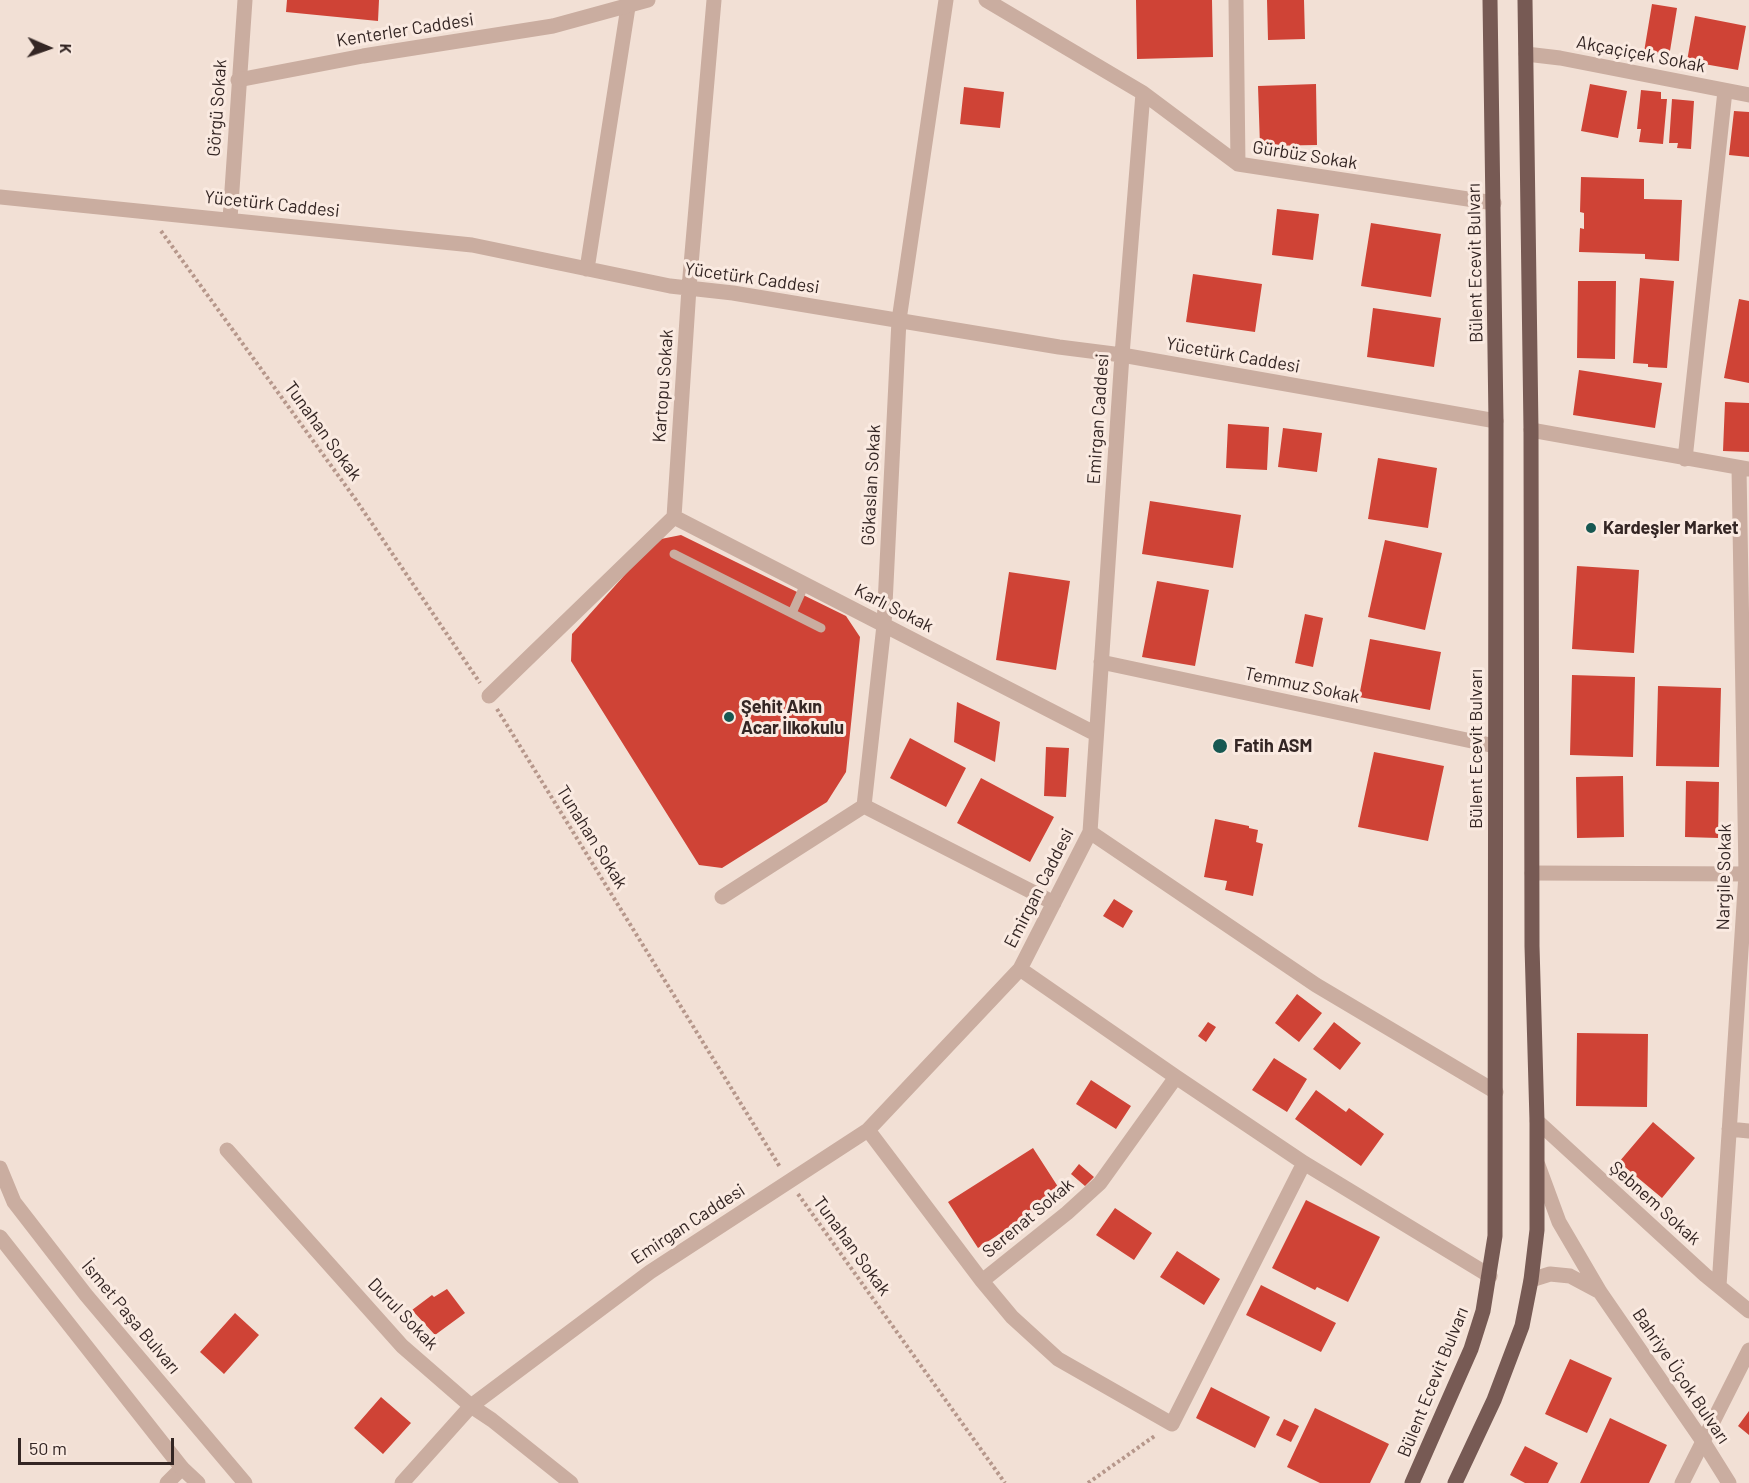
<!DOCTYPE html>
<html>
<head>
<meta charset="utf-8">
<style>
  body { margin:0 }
  #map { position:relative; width:1749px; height:1483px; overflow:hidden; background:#f2e0d5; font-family:Barlow,sans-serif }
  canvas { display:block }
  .north { position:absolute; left:18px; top:18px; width:60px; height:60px; -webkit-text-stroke:4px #faeae1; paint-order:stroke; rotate:92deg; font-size:16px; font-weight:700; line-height:24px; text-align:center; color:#342624 }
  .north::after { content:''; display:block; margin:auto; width:21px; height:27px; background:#342624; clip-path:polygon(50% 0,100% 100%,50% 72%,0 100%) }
  .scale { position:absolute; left:18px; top:1438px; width:156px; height:27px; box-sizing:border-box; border:3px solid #342624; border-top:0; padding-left:8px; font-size:18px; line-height:21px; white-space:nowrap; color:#342624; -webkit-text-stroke:4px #faeae1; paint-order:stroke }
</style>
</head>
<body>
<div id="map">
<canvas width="1749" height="1483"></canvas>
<div class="north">K</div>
<div class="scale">50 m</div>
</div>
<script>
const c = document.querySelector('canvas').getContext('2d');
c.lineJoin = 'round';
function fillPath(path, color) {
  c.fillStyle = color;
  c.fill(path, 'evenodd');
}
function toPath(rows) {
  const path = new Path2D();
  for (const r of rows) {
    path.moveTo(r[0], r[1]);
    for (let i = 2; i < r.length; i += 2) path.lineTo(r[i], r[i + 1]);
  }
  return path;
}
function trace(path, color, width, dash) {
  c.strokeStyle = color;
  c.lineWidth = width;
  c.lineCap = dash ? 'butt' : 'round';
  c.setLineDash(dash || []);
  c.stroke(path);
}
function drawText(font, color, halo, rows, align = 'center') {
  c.font = font + ' Barlow,sans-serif';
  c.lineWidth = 6;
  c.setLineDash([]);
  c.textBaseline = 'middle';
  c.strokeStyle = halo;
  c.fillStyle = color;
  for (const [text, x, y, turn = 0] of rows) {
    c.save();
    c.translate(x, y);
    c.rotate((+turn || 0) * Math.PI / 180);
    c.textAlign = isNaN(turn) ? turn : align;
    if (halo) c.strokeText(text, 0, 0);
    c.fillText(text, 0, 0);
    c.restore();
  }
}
const building = toPath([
  [287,0,379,0,378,21,286,12],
  [1136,0,1212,0,1213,57,1137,59],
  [1267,0,1304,0,1305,39,1268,40],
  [1652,4,1677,8,1669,57,1644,52],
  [1695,16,1746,26,1738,70,1687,61],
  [1316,84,1317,145,1260,146,1258,86],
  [1590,84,1627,91,1618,138,1581,131],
  [964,87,1004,92,1000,128,960,124],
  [1641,90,1661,92,1661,99,1667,99,1663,144,1639,142,1641,129,1637,129],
  [1672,99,1694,101,1691,149,1677,148,1678,143,1669,143],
  [1734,111,1749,112,1749,157,1729,155],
  [1581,177,1644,179,1644,199,1682,200,1679,261,1645,259,1645,254,1579,252,1580,228,1584,229,1584,213,1580,212],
  [1277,209,1319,214,1313,260,1272,255],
  [1371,223,1441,234,1431,297,1361,286],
  [1193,274,1262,284,1255,332,1186,322],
  [1640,278,1674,281,1667,368,1648,367,1648,364,1633,363],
  [1578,281,1616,281,1615,359,1577,358],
  [1739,299,1749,301,1749,383,1724,378],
  [1373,308,1441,318,1434,367,1367,357],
  [1579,370,1662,383,1655,428,1573,415],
  [1725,402,1749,403,1749,452,1723,451],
  [1228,424,1269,427,1267,470,1226,468],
  [1283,428,1322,433,1317,472,1278,467],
  [1378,458,1437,468,1428,528,1368,519],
  [1150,501,1241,515,1233,568,1142,554],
  [681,535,846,616,860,637,846,772,827,802,722,868,699,865,571,661,572,634,656,540],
  [1385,540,1442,553,1425,630,1368,617],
  [1577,566,1639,570,1634,653,1572,649],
  [1009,572,1070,581,1056,670,996,660],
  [1157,581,1209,590,1195,666,1142,657],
  [1305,614,1323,618,1313,667,1295,663],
  [1370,639,1441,652,1430,710,1359,697],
  [1572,675,1635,677,1633,757,1570,755],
  [1658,686,1721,688,1719,767,1656,766],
  [957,702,1000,722,995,762,954,742],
  [910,738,966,768,946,807,890,778],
  [1046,747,1069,748,1066,797,1044,796],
  [1374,752,1444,766,1428,841,1358,827],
  [1623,776,1624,837,1577,838,1576,777],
  [981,778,1054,817,1030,862,957,823],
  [1686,781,1719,782,1718,838,1685,837],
  [1215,819,1249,826,1249,828,1258,830,1256,842,1263,844,1253,896,1225,890,1227,881,1204,877],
  [1114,899,1133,911,1123,928,1103,916],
  [1297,994,1322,1013,1299,1042,1275,1023],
  [1208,1022,1216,1027,1206,1042,1198,1036],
  [1334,1022,1361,1043,1340,1070,1313,1049],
  [1577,1033,1648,1034,1647,1107,1576,1106],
  [1274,1058,1307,1079,1287,1112,1252,1090],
  [1091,1080,1131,1106,1116,1129,1076,1104],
  [1316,1090,1346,1112,1349,1108,1384,1134,1361,1166,1295,1119],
  [1653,1122,1695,1158,1662,1198,1619,1162],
  [1033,1148,1062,1193,978,1248,948,1202],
  [1079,1164,1094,1177,1085,1186,1071,1174],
  [1306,1200,1380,1237,1348,1302,1317,1287,1315,1290,1272,1268],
  [1115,1208,1152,1233,1134,1260,1096,1235],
  [1177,1251,1220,1279,1204,1305,1160,1277],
  [1261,1285,1336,1323,1321,1352,1246,1315],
  [447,1289,465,1313,435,1335,412,1310,432,1295,434,1297],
  [235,1313,259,1335,224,1374,200,1352],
  [1570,1359,1612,1378,1587,1433,1545,1414],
  [1211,1387,1270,1417,1255,1448,1196,1418],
  [381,1397,411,1423,383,1454,354,1428],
  [1315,1408,1389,1444,1370,1483,1320,1483,1287,1467],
  [1749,1411,1749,1435,1738,1426],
  [1610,1418,1667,1445,1649,1483,1580,1483],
  [1284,1419,1299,1426,1291,1442,1276,1435],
  [1525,1446,1558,1463,1548,1483,1525,1483,1510,1475]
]);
const path = toPath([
  [161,231,356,500,480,683],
  [497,709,780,1167],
  [798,1194,1005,1483],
  [1088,1483,1156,1435]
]);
const service = toPath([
  [674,554,821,628],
  [792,613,805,584]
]);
const minor = toPath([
  [1236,0,1238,164,1494,203],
  [1526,54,1560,58,1749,95],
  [1143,93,1238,164],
  [0,197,472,245,670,286,733,293,1059,347,1122,355,1496,421],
  [230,219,245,0],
  [587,269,628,7],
  [1531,430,1749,469],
  [1685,459,1725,91],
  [674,517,1096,734],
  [1101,662,1495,746],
  [489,696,674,517,689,288,714,0],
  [864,806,1054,903],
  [1090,832,1316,985,1496,1092],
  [1532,873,1749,874],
  [722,897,864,806,884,625,899,320,946,0],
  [1020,969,1176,1077,1304,1163,1490,1276],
  [1176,1077,1100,1183,1067,1213,982,1281,1012,1317,1058,1359,1172,1424,1304,1163],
  [1537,1121,1705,1275,1749,1311],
  [1729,1129,1749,1131],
  [868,1130,982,1281],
  [227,1150,402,1346,471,1406,492,1420,571,1483],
  [1719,1286,1746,874,1739,468],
  [167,1483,182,1468],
  [402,1483,471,1406,650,1272,868,1130,1020,969,1090,832,1122,355,1143,93,986,0],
  [1682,1483,1749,1350]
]);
const tertiary = toPath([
  [238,80,363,56,553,26,648,0],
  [1538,1165,1559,1222,1600,1292,1704,1443,1729,1483],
  [0,1168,14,1202,86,1295,245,1483],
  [0,1237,182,1468,198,1483],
  [1531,1280,1550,1274,1570,1276,1600,1292]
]);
const primary = toPath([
  [1412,1483,1471,1349,1483,1311,1495,1236,1496,421,1490,0],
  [1455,1483,1494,1400,1522,1326,1531,1280,1537,1230,1537,1121,1532,946,1531,430,1525,0]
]);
const markers = [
  [1591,528,6,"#175852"],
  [729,717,6,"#175852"],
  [1220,746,8,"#175852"]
];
const streetNames = [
  ["Kenterler Caddesi",405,30,-9],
  ["Akçaçiçek Sokak",1641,54,11],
  ["Görgü Sokak",217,108,-86],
  ["Gürbüz Sokak",1305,155,9],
  ["Yücetürk Caddesi",272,204,6],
  ["Bülent Ecevit Bulvarı",1475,263,-91],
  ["Yücetürk Caddesi",752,278,8],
  ["Yücetürk Caddesi",1233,355,10],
  ["Kartopu Sokak",663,386,-86],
  ["Emirgan Caddesi",1098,419,-86],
  ["Tunahan Sokak",323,431,54],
  ["Gökaslan Sokak",871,485,-87],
  ["Karlı Sokak",894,608,27],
  ["Temmuz Sokak",1302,685,12],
  ["Bülent Ecevit Bulvarı",1476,749,-90],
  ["Tunahan Sokak",592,837,58],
  ["Nargile Sokak",1724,877,-89],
  ["Emirgan Caddesi",1039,888,-63],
  ["Şebnem Sokak",1655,1203,42],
  ["Serenat Sokak",1028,1218,-40],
  ["Emirgan Caddesi",688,1224,-33],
  ["Tunahan Sokak",852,1246,54],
  ["Durul Sokak",403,1314,46],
  ["İsmet Paşa Bulvarı",131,1317,50],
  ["Bahriye Üçok Bulvarı",1681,1376,56],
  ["Bülent Ecevit Bulvarı",1433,1382,-68]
];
const poiNames = [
  ["Kardeşler Market",1603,528],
  ["Şehit Akın",741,707],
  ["Acar İlkokulu",741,728],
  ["Fatih ASM",1234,746]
];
fillPath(building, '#cf4336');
trace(path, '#b6978b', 4, [3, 3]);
trace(service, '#caada0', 9);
trace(minor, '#caada0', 15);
trace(tertiary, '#caada0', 15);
trace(primary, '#775a54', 15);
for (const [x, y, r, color] of markers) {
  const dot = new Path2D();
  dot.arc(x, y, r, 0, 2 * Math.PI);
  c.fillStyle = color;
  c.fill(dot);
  trace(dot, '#faeae1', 2);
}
drawText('18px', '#342624', '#faeae1', streetNames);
drawText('bold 18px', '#342624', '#faeae1', poiNames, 'left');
</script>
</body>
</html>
